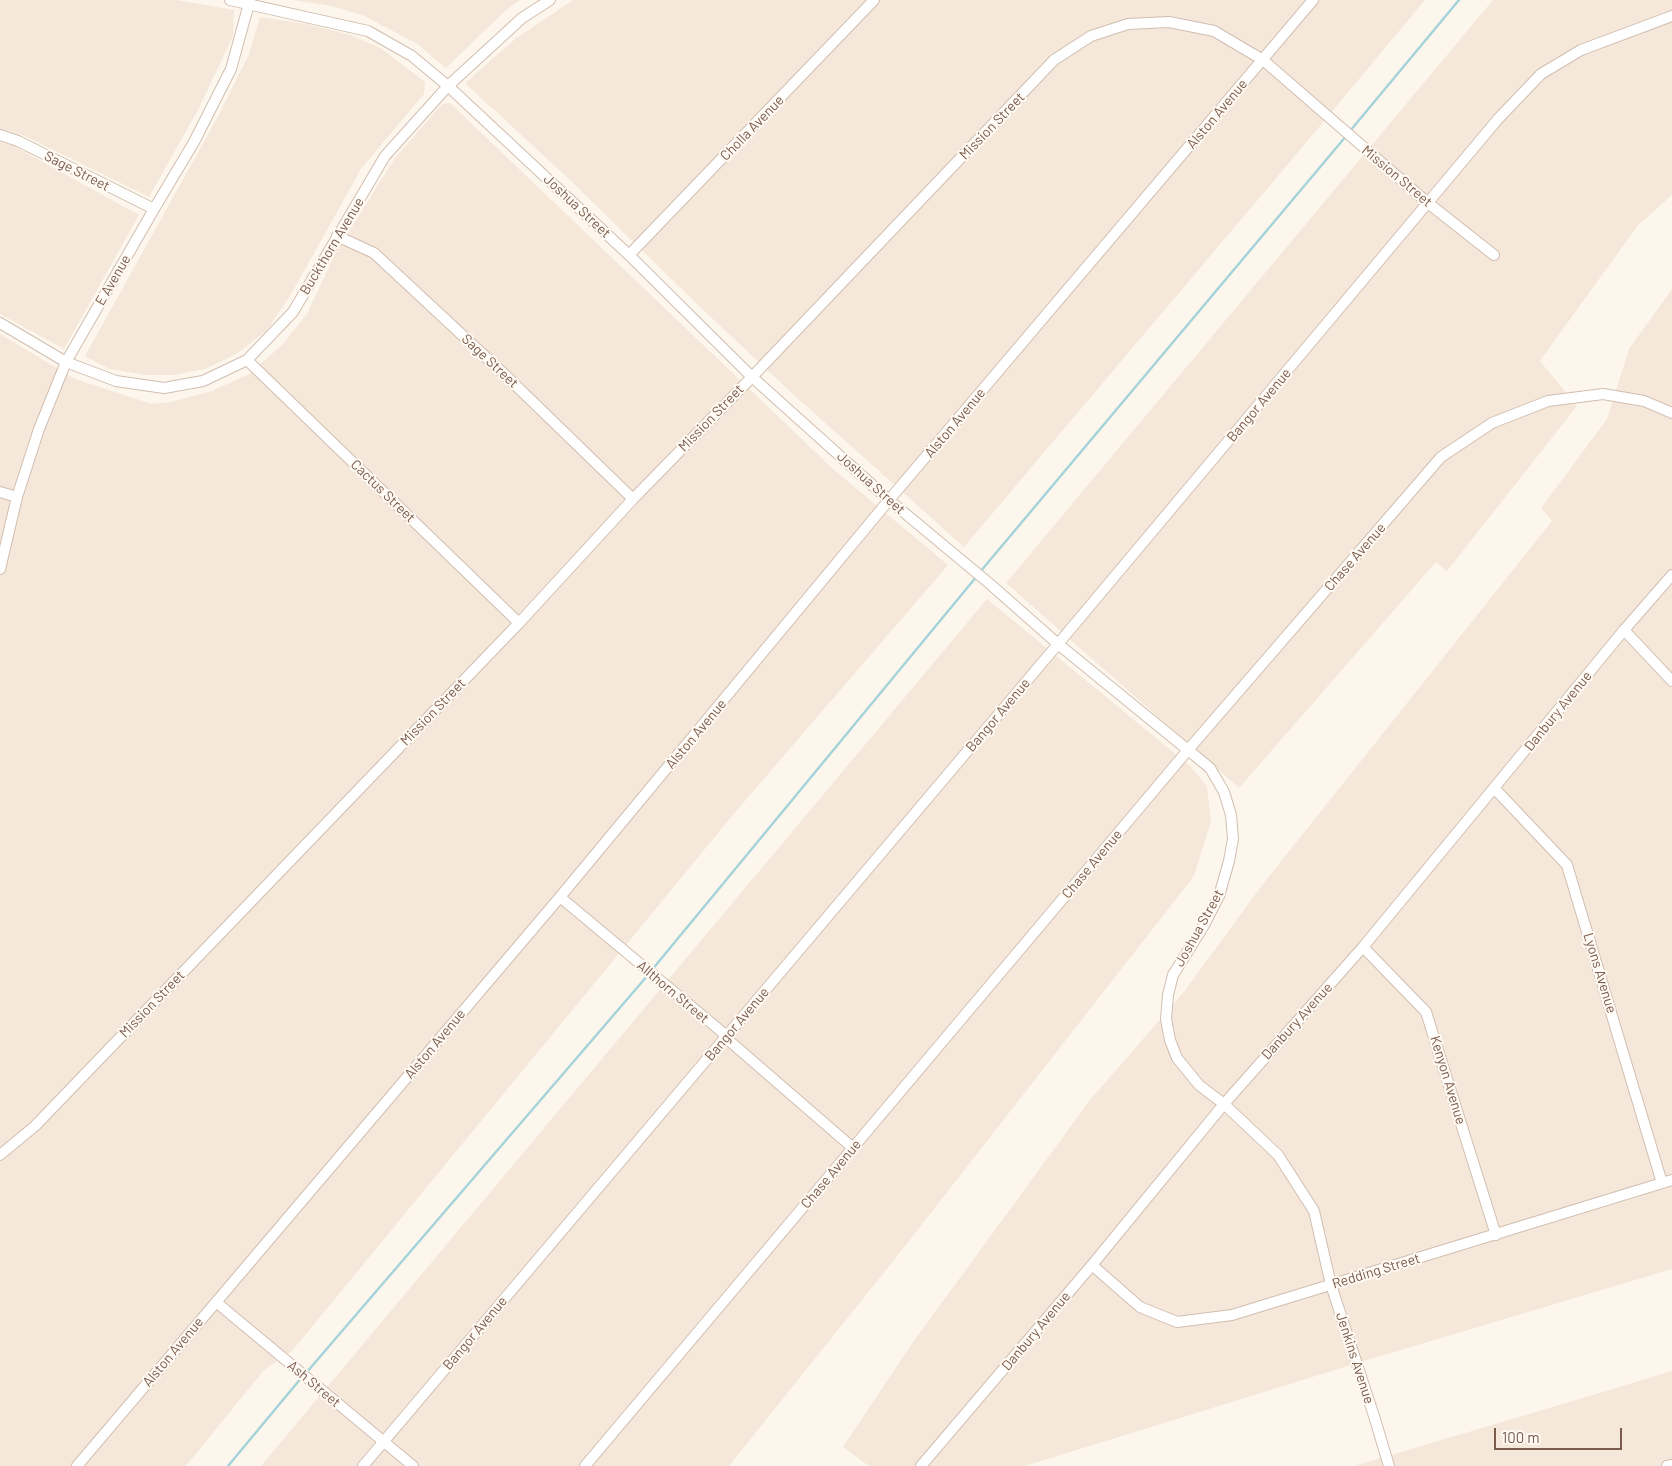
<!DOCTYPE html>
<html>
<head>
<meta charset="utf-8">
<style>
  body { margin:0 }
  #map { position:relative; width:1672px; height:1466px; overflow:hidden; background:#fdf6ec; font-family:Barlow,sans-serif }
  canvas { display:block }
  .scale { position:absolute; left:1494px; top:1428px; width:128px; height:22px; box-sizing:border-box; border:2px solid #7a5c4d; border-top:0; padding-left:6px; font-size:15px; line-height:18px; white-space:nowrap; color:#7a5c4d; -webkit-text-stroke:4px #fffaf3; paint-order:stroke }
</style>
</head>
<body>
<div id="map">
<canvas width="1672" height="1466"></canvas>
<div class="scale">100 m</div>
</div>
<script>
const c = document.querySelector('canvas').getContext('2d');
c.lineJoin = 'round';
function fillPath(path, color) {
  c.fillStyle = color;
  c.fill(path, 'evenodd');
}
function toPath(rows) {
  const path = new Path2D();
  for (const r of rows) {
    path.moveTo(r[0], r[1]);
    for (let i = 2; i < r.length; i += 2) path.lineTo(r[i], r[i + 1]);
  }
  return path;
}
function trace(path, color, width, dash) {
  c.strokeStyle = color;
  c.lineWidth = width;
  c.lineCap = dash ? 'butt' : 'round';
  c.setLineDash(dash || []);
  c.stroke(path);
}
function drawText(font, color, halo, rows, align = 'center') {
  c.font = font + ' Barlow,sans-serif';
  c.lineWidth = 4;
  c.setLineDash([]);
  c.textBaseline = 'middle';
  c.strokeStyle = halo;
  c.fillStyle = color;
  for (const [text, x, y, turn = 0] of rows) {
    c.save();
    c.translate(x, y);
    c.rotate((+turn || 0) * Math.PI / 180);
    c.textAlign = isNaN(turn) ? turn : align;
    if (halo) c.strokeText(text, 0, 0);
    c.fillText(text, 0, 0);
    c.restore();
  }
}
const residential = toPath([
  [0,0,176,0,234,10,233,36,199,108,149,197,27,137,10,131,0,129],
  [293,0,520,0,506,10,446,68,416,43,362,15,331,6],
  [573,0,1425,0,1305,144,964,547,795,396,699,306,570,180,465,83,515,39],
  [1493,0,1672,0,1672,195,1638,225,1540,361,1577,406,1447,571,1436,562,1239,788,1006,583],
  [260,17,306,24,351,35,382,49,425,82,424,94,361,169,290,296,267,330,235,355,205,369,174,375,145,375,109,369,85,356,216,120,249,54],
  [450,103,833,469,948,565,732,816,292,1351,264,1370,186,1466,0,1466,0,334,75,379,152,404,170,402,212,391,249,374,282,345,307,314,337,250,395,158,442,104],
  [0,142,14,146,139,215,64,349,0,314],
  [1672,289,1672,1269,1364,1361,1025,1466,869,1466,843,1447,913,1342,1090,1100,1183,993,1263,884,1552,521,1541,508,1607,419,1629,349],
  [987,599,1190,766,1207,786,1211,821,1194,876,898,1255,729,1466,261,1466],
  [1672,1371,1672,1466,1354,1466,1566,1403]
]);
const stream = toPath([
  [1350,131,1459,0],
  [980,572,1347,135],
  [651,971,977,576],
  [306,1373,648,975],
  [228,1466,302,1377]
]);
const minor = toPath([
  [230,0,368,31,412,56,448,86,629,255,752,377,889,500,990,584,1058,644,1188,750,1210,768,1224,792,1231,815,1233,839,1229,861,1219,896,1204,925,1173,975,1168,995,1166,1019,1170,1040,1177,1058,1199,1085,1224,1104,1278,1155,1314,1211,1331,1285,1374,1416,1389,1466],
  [0,135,18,141,154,209],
  [337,236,374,253,503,373,633,499],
  [629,255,874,0],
  [0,323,66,362,116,381,164,388,203,381,247,360,293,312,385,156,448,86,522,18,550,0],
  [247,360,519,623],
  [0,492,17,497],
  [0,569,17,497,39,429,66,362,154,209,194,142,231,69,250,0],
  [1624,630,1672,681],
  [1495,789,1567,865,1662,1183],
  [560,897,722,1032,726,1038,853,1148],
  [1363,947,1426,1012,1496,1235],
  [0,1155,35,1126,519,623,633,499,752,377,1054,60,1091,36,1128,24,1169,22,1214,31,1263,60,1428,203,1494,255],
  [1092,1265,1140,1307,1177,1322,1232,1315,1672,1180],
  [216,1302,413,1466],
  [77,1466,560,897,889,500,1313,0],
  [363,1466,1058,644,1498,119,1541,74,1581,50,1672,16],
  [585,1466,1188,750,1441,457,1492,423,1548,401,1603,394,1644,401,1672,413],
  [921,1466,1092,1265,1224,1104,1363,947,1624,630,1672,575],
  [1667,1466,1672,1465]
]);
const streetNames = [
  ["Alston Avenue",1217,114,-50],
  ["Mission Street",992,126,-46],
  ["Cholla Avenue",752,128,-46],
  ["Sage Street",77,171,27],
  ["Mission Street",1397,176,40],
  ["Joshua Street",577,206,43],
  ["Buckthorn Avenue",332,246,-59],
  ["E Avenue",113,280,-60],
  ["Sage Street",490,361,43],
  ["Bangor Avenue",1259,405,-50],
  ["Mission Street",711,418,-46],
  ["Alston Avenue",955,423,-50],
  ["Joshua Street",871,483,42],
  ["Cactus Street",383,491,44],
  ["Chase Avenue",1355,557,-49],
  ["Danbury Avenue",1558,711,-51],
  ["Mission Street",433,712,-46],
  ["Bangor Avenue",998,715,-50],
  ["Alston Avenue",696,734,-50],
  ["Chase Avenue",1092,864,-50],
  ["Joshua Street",1199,928,-61],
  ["Lyons Avenue",1600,973,73],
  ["Allthorn Street",673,992,40],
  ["Mission Street",152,1004,-46],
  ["Danbury Avenue",1297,1021,-48],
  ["Bangor Avenue",737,1024,-50],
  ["Alston Avenue",435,1044,-50],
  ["Kenyon Avenue",1448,1080,73],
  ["Chase Avenue",831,1174,-50],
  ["Redding Street",1376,1271,-17],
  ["Danbury Avenue",1036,1331,-50],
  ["Bangor Avenue",475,1333,-50],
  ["Alston Avenue",173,1352,-50],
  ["Jenkins Avenue",1355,1358,72],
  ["Ash Street",314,1384,40]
];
fillPath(residential, '#f5e8da');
trace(stream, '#a5d3da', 2.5);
trace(minor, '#d1beb0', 12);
trace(minor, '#fff', 10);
drawText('14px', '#7a5c4d', '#fffaf3', streetNames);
</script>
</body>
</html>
